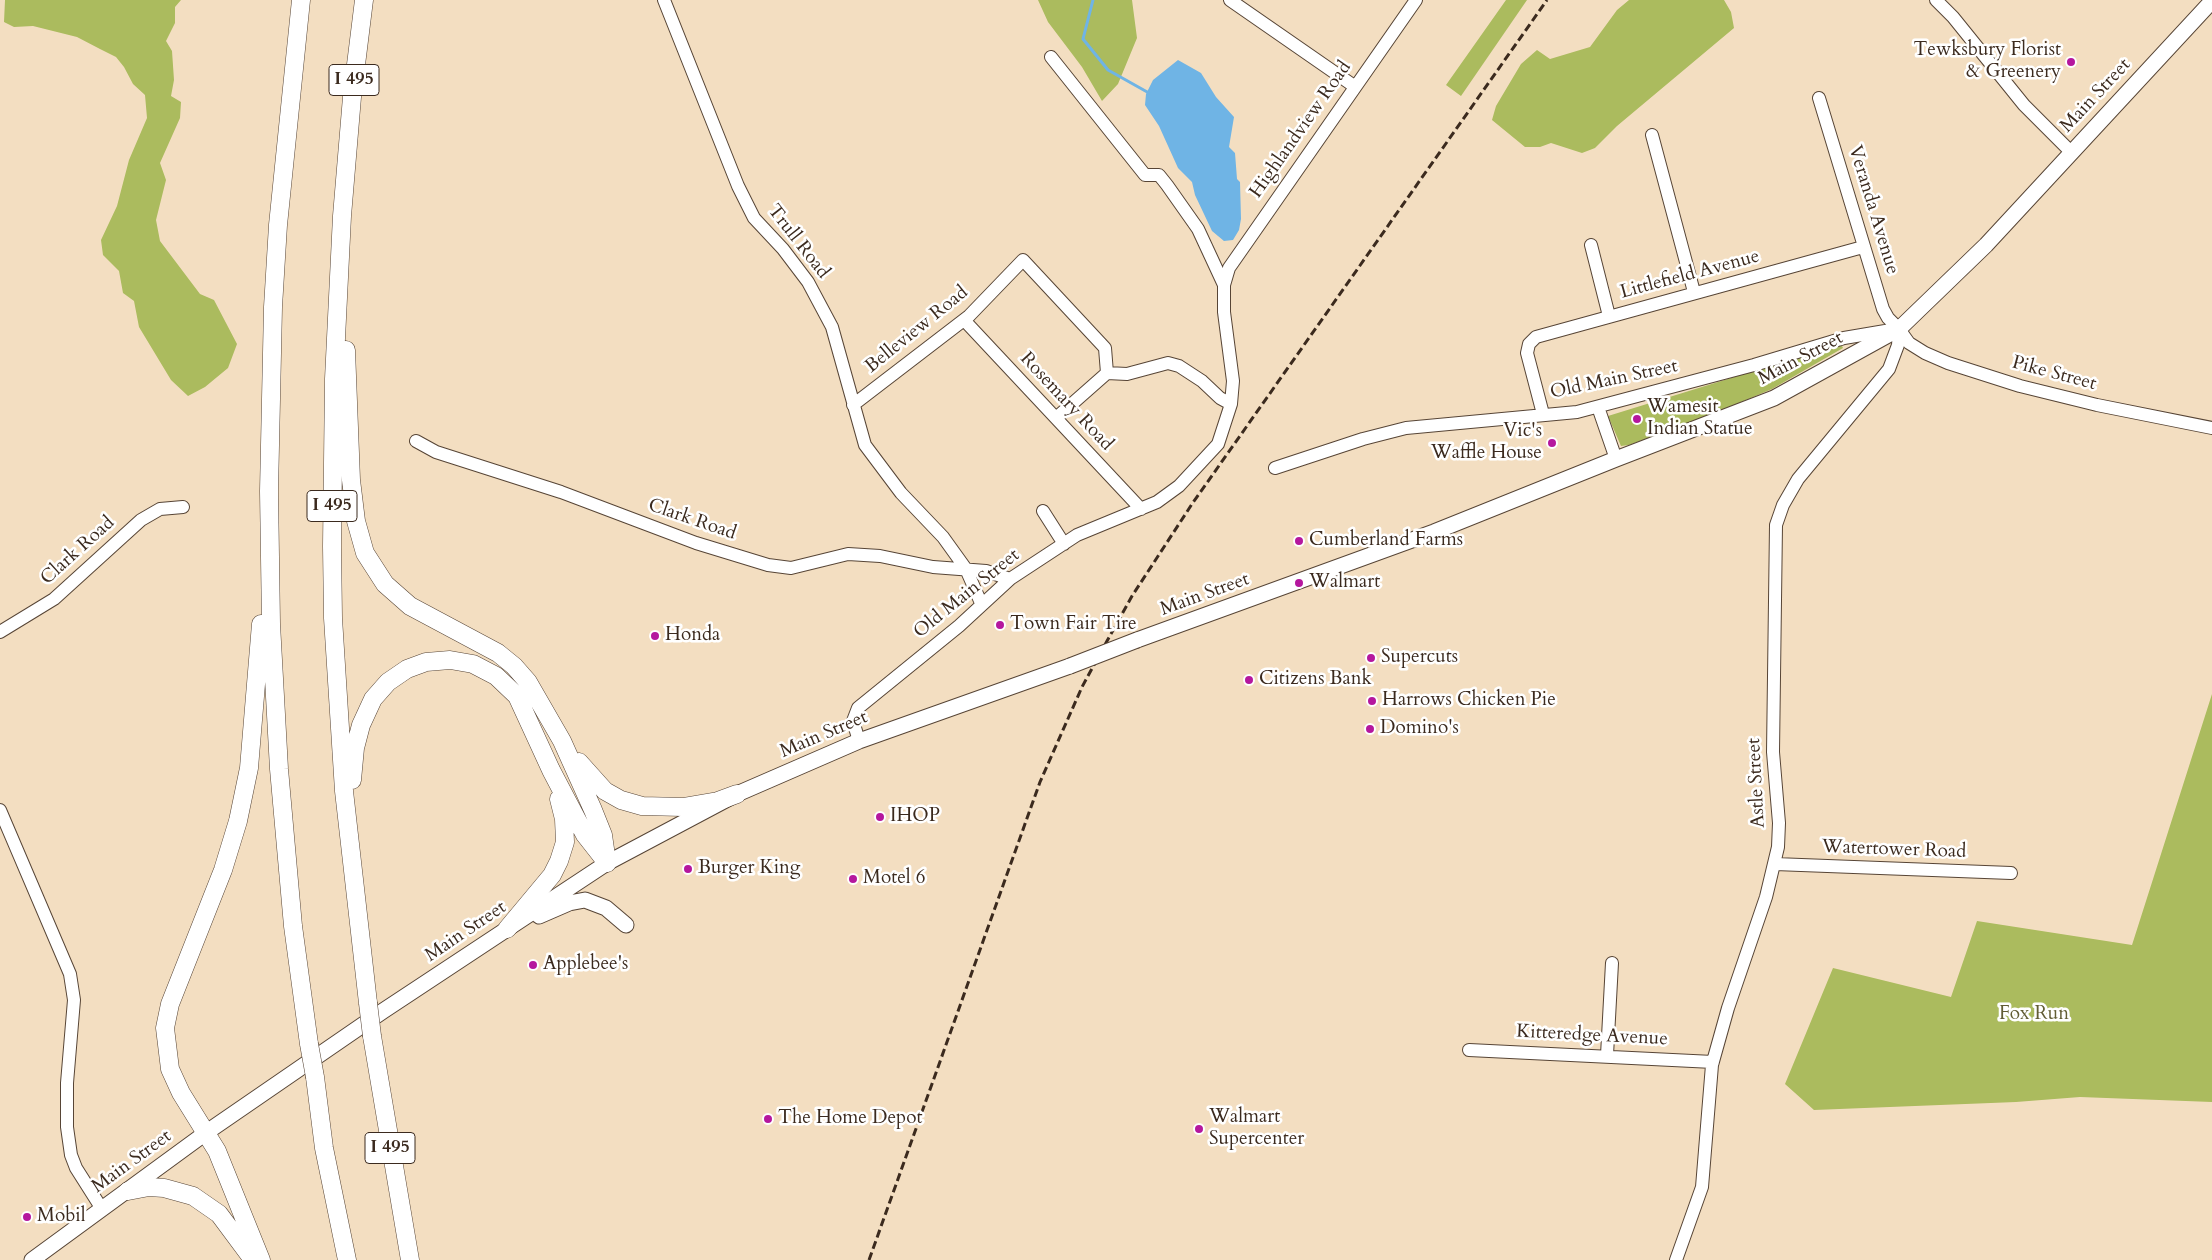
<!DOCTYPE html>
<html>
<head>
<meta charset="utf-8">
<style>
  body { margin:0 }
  canvas { display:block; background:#f3dec1 }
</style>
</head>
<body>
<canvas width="2212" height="1260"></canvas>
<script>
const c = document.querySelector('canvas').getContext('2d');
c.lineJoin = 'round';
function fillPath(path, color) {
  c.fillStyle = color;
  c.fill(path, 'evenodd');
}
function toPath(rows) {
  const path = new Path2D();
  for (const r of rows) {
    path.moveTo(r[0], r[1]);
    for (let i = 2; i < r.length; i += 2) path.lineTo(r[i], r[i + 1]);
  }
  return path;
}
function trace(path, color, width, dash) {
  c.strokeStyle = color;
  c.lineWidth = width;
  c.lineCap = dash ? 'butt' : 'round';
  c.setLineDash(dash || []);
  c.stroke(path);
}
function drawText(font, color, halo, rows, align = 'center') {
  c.font = font + ' Cardo,serif';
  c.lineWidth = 5;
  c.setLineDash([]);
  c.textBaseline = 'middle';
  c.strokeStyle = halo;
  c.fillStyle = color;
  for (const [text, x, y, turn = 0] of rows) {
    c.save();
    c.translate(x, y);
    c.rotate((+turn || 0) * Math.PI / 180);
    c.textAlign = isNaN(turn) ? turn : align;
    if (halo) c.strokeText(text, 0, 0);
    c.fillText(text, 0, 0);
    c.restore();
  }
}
const green = toPath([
  [5,0,181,0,175,7,175,23,166,41,172,51,174,80,171,96,181,102,180,118,160,163,166,180,156,220,160,241,200,294,214,300,237,344,228,368,205,387,188,396,171,380,139,327,134,301,123,293,119,271,103,255,101,240,117,206,129,160,147,118,145,95,133,84,124,67,116,57,100,49,77,37,33,26,14,27,4,22],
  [1038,0,1132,0,1137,38,1118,84,1102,101,1082,67,1048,22],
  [1506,0,1527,0,1461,96,1446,85],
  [1629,0,1724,0,1731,12,1734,28,1617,126,1595,148,1582,153,1551,143,1540,147,1525,147,1492,120,1496,106,1521,64,1537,50,1550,59,1590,47,1617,10],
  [1841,344,1843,348,1772,389,1713,414,1629,445,1621,446,1608,416],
  [2212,694,2212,1102,2080,1097,2016,1102,1814,1110,1785,1084,1833,968,1951,997,1977,921,2132,945]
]);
const water = toPath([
  [1178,60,1201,73,1216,97,1234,117,1229,147,1235,153,1237,179,1240,182,1241,219,1239,230,1233,240,1224,241,1212,231,1195,195,1192,182,1178,168,1159,126,1145,105,1146,94,1153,80]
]);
const stream = toPath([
  [1093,0,1083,39,1108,70,1149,93]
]);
const minor = toPath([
  [664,0,738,186,754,218,783,249,808,282,832,327,865,445,901,493,943,537,966,569,981,603],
  [1230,0,1354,86],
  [1936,0,1953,17,2024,105,2071,152],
  [1051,57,1145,175,1159,175,1167,185,1198,229,1224,285],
  [1819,98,1883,309,1888,318,1899,329,1909,343,1925,353,1948,363,2020,386,2097,405,2212,428],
  [1652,135,1694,292],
  [1591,245,1609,316],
  [964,320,1141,509],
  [1107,373,1127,374,1168,363,1179,366,1202,381,1220,398,1231,404],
  [853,405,969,316,1023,260,1105,348,1107,373],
  [1598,407,1616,459],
  [1543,414,1527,353,1529,344,1536,337,1863,247],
  [1056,418,1107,373],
  [416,441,436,452,561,492,696,543,768,565,791,568,848,554,880,556,933,567,986,571,1010,579],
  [1275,468,1363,439,1406,428,1577,412,1754,365,1844,338,1897,329],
  [1043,511,1064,544],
  [0,632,54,599,141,520,160,509,183,507],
  [859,741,853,721,858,708,959,626,1010,579,1077,535,1157,502,1179,486,1218,444,1231,404,1233,381,1224,312,1224,285,1229,268,1416,0],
  [0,810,70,974,74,1000,67,1083,67,1127,71,1155,76,1168,102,1209],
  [1775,864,2011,873],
  [1469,1050,1713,1062],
  [1607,1055,1612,963],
  [1676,1260,1702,1187,1712,1065,1728,1008,1766,897,1778,847,1779,823,1773,752,1776,525,1783,505,1798,479,1889,369,1898,345,1899,329]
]);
const major = toPath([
  [1137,640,1434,532,1616,459,1774,398,1899,329,1986,245,2212,1],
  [539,916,569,903,585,900,606,908,626,925],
  [32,1260,207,1132,383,1011,607,863,737,794,859,741,1070,666]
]);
const highway = toPath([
  [301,0,278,225,273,307,269,491,271,624,279,769,293,926,309,1044],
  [364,0,352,97,342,216,334,379,332,546,333,618,344,791,368,1003],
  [346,350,351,480,356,521,365,553,385,584,410,606,498,653,514,666,528,682,562,741,593,810,603,835,607,863],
  [261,624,249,768,238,821,223,870,170,1004,165,1028,170,1069,181,1093,217,1151,261,1260],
  [579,762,605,791,621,800,642,806,683,807,718,801,737,794],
  [352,780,355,748,361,725,373,699,388,682,407,669,426,662,450,660,473,664,496,676,517,696,551,770,585,835,607,863],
  [507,929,552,875,559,861,565,842,564,819,559,799],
  [372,1036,410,1260],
  [315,1077,324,1148,347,1260],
  [128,1191,149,1187,164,1188,193,1196,219,1214,251,1257]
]);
const rail = toPath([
  [869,1260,1040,782,1082,687,1107,641,1132,596,1192,504,1547,0]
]);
const majorBridge = toPath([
  [1070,666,1137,640]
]);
const highwayBridge = toPath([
  [368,1003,372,1036],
  [309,1044,315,1077]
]);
const markers = [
  [2071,62,5,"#b5179e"],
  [1637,419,5,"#b5179e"],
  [1552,443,5,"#b5179e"],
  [1299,541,5,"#b5179e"],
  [1299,583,5,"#b5179e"],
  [1000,625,5,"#b5179e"],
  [655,636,5,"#b5179e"],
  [1371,658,5,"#b5179e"],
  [1249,680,5,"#b5179e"],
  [1372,701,5,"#b5179e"],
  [1370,729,5,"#b5179e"],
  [880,817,5,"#b5179e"],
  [688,869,5,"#b5179e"],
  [853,879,5,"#b5179e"],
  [533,965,5,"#b5179e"],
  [768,1119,5,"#b5179e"],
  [1199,1129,5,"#b5179e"],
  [27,1217,5,"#b5179e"]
];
const shields = [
  [354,80,50],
  [332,506,50],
  [390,1148,50]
];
const shieldNames = [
  ["I 495",354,80],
  ["I 495",332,506],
  ["I 495",390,1148]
];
const poiNames = [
  ["Tewksbury Florist",2061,51,"right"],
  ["& Greenery",2061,73,"right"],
  ["Wamesit",1647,408],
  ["Indian Statue",1647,430],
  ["Vic's",1542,432,"right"],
  ["Waffle House",1542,454,"right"],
  ["Cumberland Farms",1309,541],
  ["Walmart",1309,583],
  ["Town Fair Tire",1010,625],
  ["Honda",665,636],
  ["Supercuts",1381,658],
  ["Citizens Bank",1259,680],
  ["Harrows Chicken Pie",1382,701],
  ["Domino's",1380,729],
  ["IHOP",890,817],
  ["Burger King",698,869],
  ["Motel 6",863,879],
  ["Applebee's",543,965],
  ["Walmart",1209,1118],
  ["Supercenter",1209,1140],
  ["The Home Depot",778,1119],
  ["Mobil",37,1217]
];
const streetNames = [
  ["Main Street",2096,96,-47],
  ["Highlandview Road",1301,130,-55],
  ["Veranda Avenue",1873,210,73],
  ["Trull Road",798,242,52],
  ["Littlefield Avenue",1690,275,-15],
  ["Belleview Road",917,330,-39],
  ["Main Street",1801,359,-28],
  ["Pike Street",2054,374,15],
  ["Old Main Street",1614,380,-12],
  ["Rosemary Road",1066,402,47],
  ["Clark Road",692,520,19],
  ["Clark Road",78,551,-42],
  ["Old Main Street",967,594,-39],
  ["Main Street",1205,595,-20],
  ["Main Street",824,735,-23],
  ["Astle Street",1757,783,-93],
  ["Watertower Road",1894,850,2],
  ["Main Street",466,932,-34],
  ["Kitteredge Avenue",1592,1036,3],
  ["Main Street",132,1162,-36]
];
const parkNames = [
  ["Fox Run",2034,1015]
];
fillPath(green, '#abbb5e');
fillPath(water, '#6fb4e5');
trace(stream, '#6fb4e5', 3);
trace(minor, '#574536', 14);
trace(major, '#574536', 17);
trace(highway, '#574536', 19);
trace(minor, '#fff', 12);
trace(major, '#fff', 15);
trace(highway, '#fff', 18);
trace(rail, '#3b2a1e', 3, [8, 4]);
trace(majorBridge, '#574536', 17, []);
trace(highwayBridge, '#574536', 19, []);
trace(majorBridge, '#fff', 15);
trace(highwayBridge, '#fff', 18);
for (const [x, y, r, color] of markers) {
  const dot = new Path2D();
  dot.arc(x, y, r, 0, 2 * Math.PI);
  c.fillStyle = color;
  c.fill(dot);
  trace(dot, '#fff', 2);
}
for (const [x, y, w] of shields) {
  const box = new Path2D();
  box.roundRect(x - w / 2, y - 15.5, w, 31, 4);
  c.fillStyle = '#fff';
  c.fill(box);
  trace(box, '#3b2a1e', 1);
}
drawText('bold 18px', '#3b2a1e', null, shieldNames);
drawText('19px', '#3b2a1e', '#fff', poiNames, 'left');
drawText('19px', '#3b2a1e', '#fff', streetNames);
drawText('19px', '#625d34', '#fff', parkNames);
</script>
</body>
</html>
